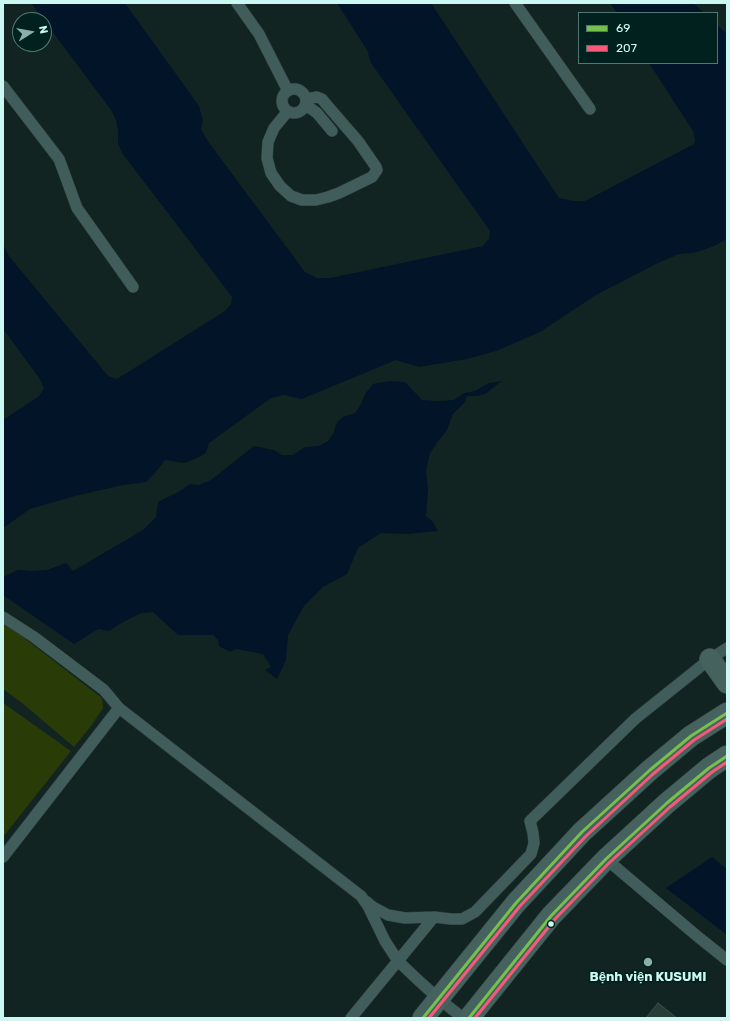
<!DOCTYPE html>
<html>
<head>
<meta charset="utf-8">
<style>
  body { margin:0 }
  #map { position:relative; width:730px; height:1021px; overflow:hidden; background:#122422; font-family:Rubik,sans-serif }
  canvas { display:block }
  .frame { position:absolute; inset:0; border:4px solid #cbf8f2; pointer-events:none }
  .legend { position:absolute; left:578px; top:12px; width:140px; height:52px; box-sizing:border-box; background:#01211e; border:1px solid #527773; margin:0; padding:5px 7px; list-style:none; font-size:12px; color:#cbf8f2 }
  .legend li { display:flex; align-items:center; gap:8px; height:20px }
  .legend b { width:20px; border:1px solid #527773 }
  .north { position:absolute; left:12px; top:12px; width:40px; height:40px; box-sizing:border-box; background:#01211e; border:1px solid #527773; border-radius:50%; rotate:79deg; font-size:11px; font-weight:700; line-height:16px; text-align:center; color:#cbf8f2 }
  .north::after { content:''; display:block; margin:auto; width:14px; height:18px; background:#8aaea9; clip-path:polygon(50% 0,100% 100%,50% 72%,0 100%) }
</style>
</head>
<body>
<div id="map">
<canvas width="730" height="1021"></canvas>
<div class="frame"></div>
<ul class="legend">
<li><b style="height:5px;background:#76c04d"></b>69</li>
<li><b style="height:5px;background:#f75a77"></b>207</li>
</ul>
<div class="north">N</div>
</div>
<script>
const c = document.querySelector('canvas').getContext('2d');
c.lineJoin = 'round';
function fillPath(path, color) {
  c.fillStyle = color;
  c.fill(path, 'evenodd');
}
function toPath(rows) {
  const path = new Path2D();
  for (const r of rows) {
    if (r.length === 3) {
      path.moveTo(r[0] + r[2], r[1]);
      path.arc(r[0], r[1], r[2], 0, 2 * Math.PI);
      continue;
    }
    path.moveTo(r[0], r[1]);
    for (let i = 2; i < r.length; i += 2) path.lineTo(r[i], r[i + 1]);
  }
  return path;
}
function trace(path, color, width, dash) {
  c.strokeStyle = color;
  c.lineWidth = width;
  c.lineCap = dash ? 'butt' : 'round';
  c.setLineDash(dash || []);
  c.stroke(path);
}
function drawText(font, color, halo, rows, align = 'center') {
  c.font = font + ' Rubik,sans-serif';
  c.lineWidth = 3.5;
  c.setLineDash([]);
  c.textBaseline = 'middle';
  c.strokeStyle = halo;
  c.fillStyle = color;
  for (const [text, x, y, turn = 0] of rows) {
    c.save();
    c.translate(x, y);
    c.rotate((+turn || 0) * Math.PI / 180);
    c.textAlign = isNaN(turn) ? turn : align;
    if (halo) c.strokeText(text, 0, 0);
    c.fillText(text, 0, 0);
    c.restore();
  }
}
const green = toPath([
  [3,624,19,634,102,698,103,708,91,726,74,747,22,703,3,689],
  [3,703,71,751,3,837]
]);
const water = toPath([
  [31,3,125,3,199,106,203,121,201,129,207,140,305,272,317,278,330,278,483,246,489,239,490,231,485,224,371,63,367,50,337,3,431,3,559,198,574,201,585,201,694,144,695,140,693,131,649,63,717,63,717,25,727,34,727,239,714,246,694,253,679,254,658,263,596,295,540,332,496,351,467,359,419,367,396,360,302,399,284,395,271,398,209,443,206,453,193,460,184,463,165,460,156,472,146,482,123,485,75,496,30,509,3,528,3,420,38,397,44,389,40,379,3,329,3,244,9,256,108,376,117,379,225,311,231,304,232,297,226,289,122,153,118,143,118,131,116,120,111,110],
  [610,3,693,3,704,13,617,13],
  [389,381,405,382,422,400,436,401,454,400,464,393,475,391,489,383,502,381,485,394,477,396,467,396,465,402,453,414,447,430,439,440,430,453,426,471,428,489,426,516,433,522,438,531,408,534,381,533,358,548,347,574,323,587,304,606,288,635,286,660,277,679,265,670,271,667,263,654,236,649,230,652,219,646,218,640,213,635,178,635,153,612,142,613,133,617,118,625,109,631,98,629,74,644,3,595,3,577,18,570,31,571,47,570,66,563,73,571,143,530,156,517,158,502,180,491,190,484,199,485,211,480,254,446,274,450,282,455,293,455,305,447,319,446,328,441,333,434,337,422,343,417,355,413,361,404,365,394,373,384],
  [712,857,727,869,727,935,666,888]
]);
const building = toPath([
  [658,1003,677,1018,646,1018,658,1003]
]);
const street = toPath([
  [237,3,259,34,288,91],
  [515,3,590,109],
  [3,86,59,159,77,208,133,287],
  [294,101,12],
  [304,107,310,108,317,113,332,131],
  [288,111,274,128,268,142,267,158,271,173,280,186,291,196,302,200,316,200,328,197,339,193,372,177,377,170,376,167,358,141,326,104,322,99,317,97,306,99],
  [3,617,34,637,104,690,119,708,361,896,368,906,385,941,398,961,418,980,439,999,463,1018],
  [3,857,119,708],
  [606,859,697,936,727,960],
  [367,902,373,907,388,915,405,918,434,917,451,919,462,919,475,912,531,854,534,843,533,833,530,821,635,719,710,659,727,648],
  [351,1018,434,917]
]);
const highway = toPath([
  [710,659,727,683],
  [423,1018,516,903,582,832,650,770,691,736,727,713],
  [469,1018,551,916,606,859,667,803,709,768,727,756]
]);
const bus1 = toPath([
  [423,1018,516,903,582,832,650,770,691,736,727,713],
  [469,1018,551,916,606,859,667,803,709,768,727,756]
]);
const bus2 = toPath([
  [429,1018,520,906,586,836,653,774,694,740,727,719],
  [475,1018,555,919,609,863,670,807,712,772,727,762]
]);
const markers = [
  [551,924,3.5,"#cbf8f2"],
  [648,962,5,"#8aaea9"]
];
const poiNames = [
  ["Bệnh viện KUSUMI",648,977]
];
fillPath(green, '#293b06');
fillPath(water, '#021427');
fillPath(building, '#2a3c38');
trace(building, '#39524b', 1);
trace(street, '#2f403e', 12);
trace(highway, '#2f403e', 22);
trace(street, '#415d5b', 11);
trace(highway, '#46625f', 21);
trace(bus1, '#76c04d', 3);
trace(bus2, '#f75a77', 3);
for (const [x, y, r, color] of markers) {
  const dot = new Path2D();
  dot.arc(x, y, r, 0, 2 * Math.PI);
  c.fillStyle = color;
  c.fill(dot);
  trace(dot, '#01211e', 1.5);
}
drawText('bold 13px', '#cbf8f2', '#01211e', poiNames);
</script>
</body>
</html>
